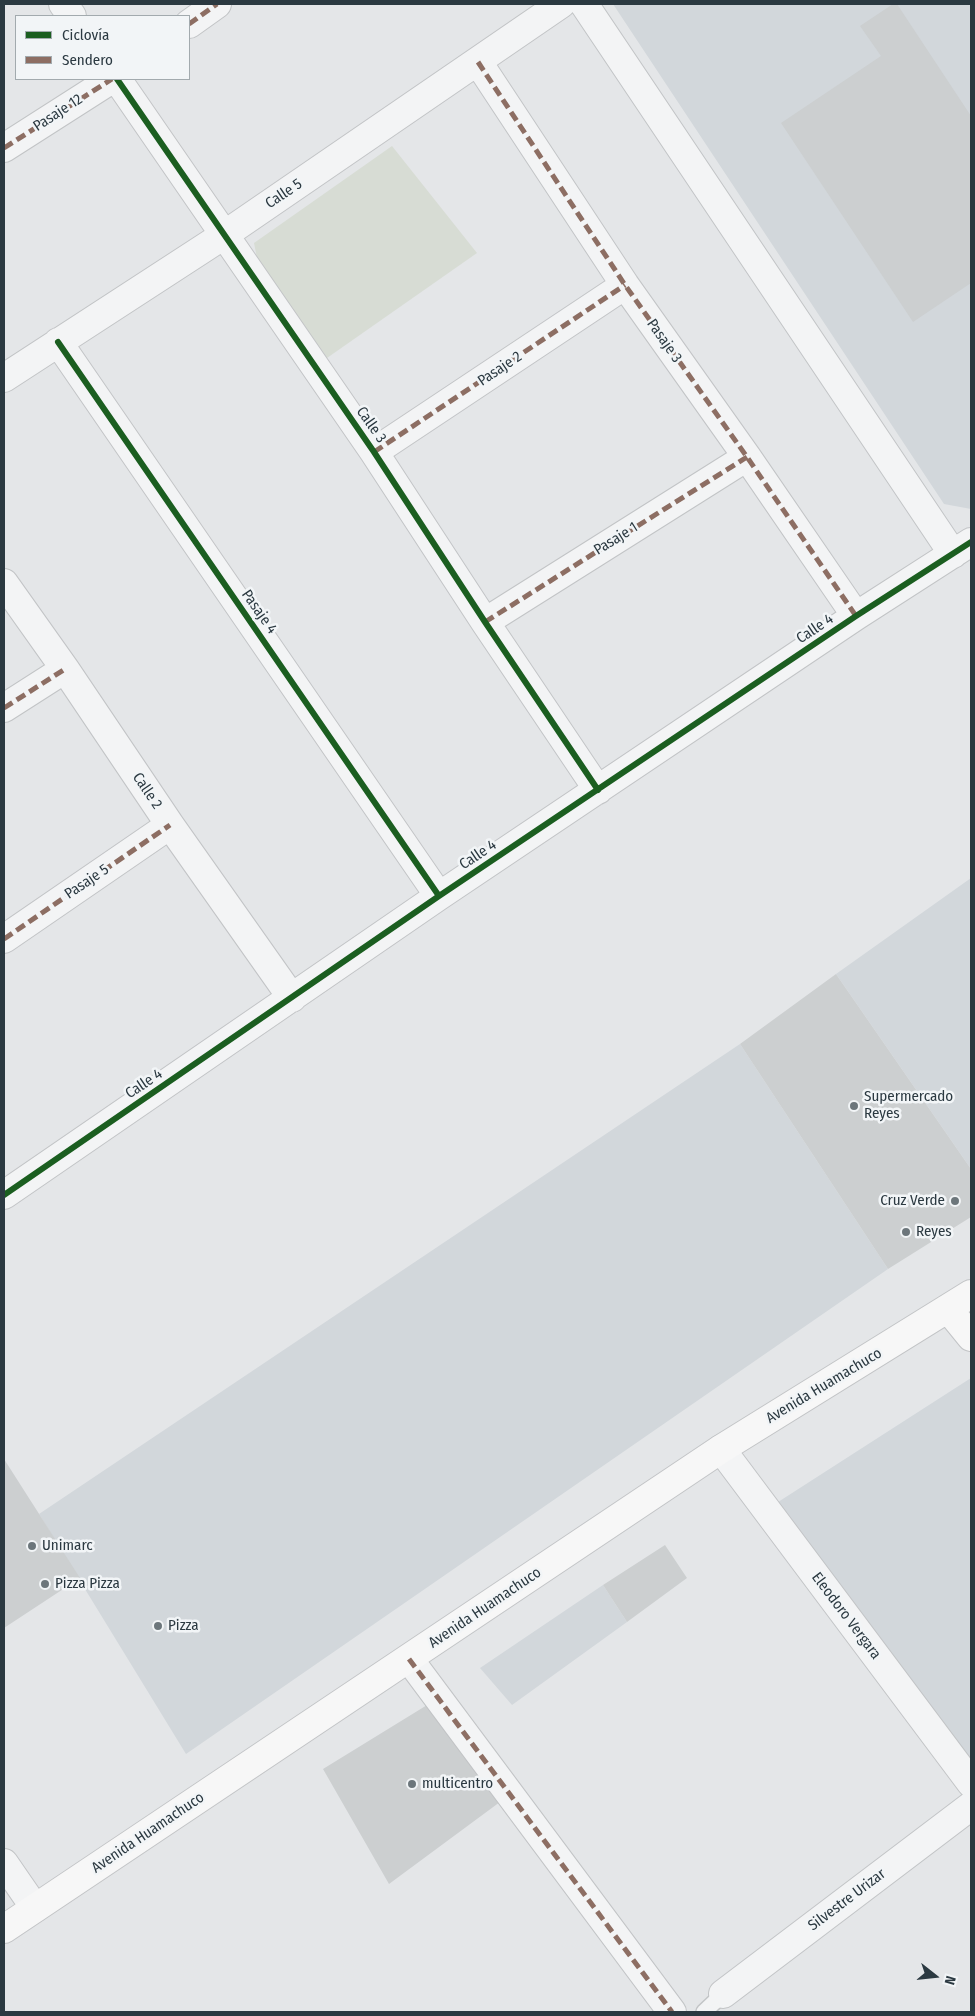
<!DOCTYPE html>
<html>
<head>
<meta charset="utf-8">
<style>
  body { margin:0 }
  #map { position:relative; width:975px; height:2016px; overflow:hidden; background:#e4e6e8; font-family:"Fira Sans Condensed",sans-serif }
  canvas { display:block }
  .frame { position:absolute; inset:0; border:5px solid #2b3941; pointer-events:none }
  .legend { position:absolute; left:15px; top:15px; width:175px; height:65px; box-sizing:border-box; background:#f2f5f7; border:1px solid #a2aaae; margin:0; padding:6px 9px; list-style:none; font-size:15px; color:#2b3941 }
  .legend li { display:flex; align-items:center; gap:10px; height:25px }
  .legend b { width:25px; border:1px solid #a2aaae }
  .north { position:absolute; left:910px; top:1951px; width:50px; height:50px; -webkit-text-stroke:4px #f2f5f7; paint-order:stroke; rotate:106deg; font-size:14px; font-weight:700; line-height:20px; text-align:center; color:#2b3941 }
  .north::after { content:''; display:block; margin:auto; width:18px; height:22px; background:#2b3941; clip-path:polygon(50% 0,100% 100%,50% 72%,0 100%) }
</style>
</head>
<body>
<div id="map">
<canvas width="975" height="2016"></canvas>
<div class="frame"></div>
<ul class="legend">
<li><b style="height:6px;background:#1b5e20"></b>Ciclovía</li>
<li><b style="height:6px;background:#8d6e63"></b>Sendero</li>
</ul>
<div class="north">N</div>
</div>
<script>
const c = document.querySelector('canvas').getContext('2d');
c.lineJoin = 'round';
function fillPath(path, color) {
  c.fillStyle = color;
  c.fill(path, 'evenodd');
}
function toPath(rows) {
  const path = new Path2D();
  for (const r of rows) {
    path.moveTo(r[0], r[1]);
    for (let i = 2; i < r.length; i += 2) path.lineTo(r[i], r[i + 1]);
  }
  return path;
}
function trace(path, color, width, dash) {
  c.strokeStyle = color;
  c.lineWidth = width;
  c.lineCap = dash ? 'butt' : 'round';
  c.setLineDash(dash || []);
  c.stroke(path);
}
function drawText(font, color, halo, rows, align = 'center') {
  c.font = font + ' "Fira Sans Condensed",sans-serif';
  c.lineWidth = 5;
  c.setLineDash([]);
  c.textBaseline = 'middle';
  c.strokeStyle = halo;
  c.fillStyle = color;
  for (const [text, x, y, turn = 0] of rows) {
    c.save();
    c.translate(x, y);
    c.rotate((+turn || 0) * Math.PI / 180);
    c.textAlign = isNaN(turn) ? turn : align;
    if (halo) c.strokeText(text, 0, 0);
    c.fillText(text, 0, 0);
    c.restore();
  }
}
const built = toPath([
  [613,4,971,4,971,509,944,504],
  [971,878,971,1169,836,974],
  [740,1044,888,1269,186,1754,39,1514],
  [971,1378,971,1772,775,1504],
  [603,1585,627,1622,512,1705,480,1668]
]);
const green = toPath([
  [392,146,477,253,327,358,257,258,254,243]
]);
const building = toPath([
  [893,4,897,4,971,116,971,283,913,322,781,123,881,56,860,26],
  [836,974,971,1169,971,1217,888,1269,740,1044],
  [4,1459,80,1578,4,1628],
  [665,1545,687,1578,627,1622,603,1585],
  [432,1702,504,1799,389,1884,323,1769]
]);
const lane = toPath([
  [704,2012,723,1994]
]);
const street = toPath([
  [63,4,72,16],
  [584,4,953,554],
  [189,24,217,4],
  [478,62,625,285,747,457,856,616],
  [117,79,374,452,485,622,598,790],
  [4,148,112,79],
  [58,342,439,896],
  [4,378,224,235,561,4],
  [374,452,625,285],
  [4,583,65,669,170,825,292,998],
  [485,622,747,457],
  [4,708,65,669],
  [4,939,170,825],
  [4,1195,439,896,856,616,971,542],
  [721,1449,971,1783],
  [409,1659,672,2012],
  [4,1863,35,1908],
  [723,1994,971,1806]
]);
const secondary = toPath([
  [949,1310,971,1337],
  [4,1929,721,1449,971,1294]
]);
const quiet = toPath([
  [189,24,217,4],
  [478,62,625,285,747,457,856,616],
  [4,148,112,79],
  [374,452,625,285],
  [485,622,747,457],
  [4,708,65,669],
  [4,939,170,825],
  [409,1659,672,2012]
]);
const cycleway = toPath([
  [117,79,374,452,485,622,598,790],
  [58,342,439,896],
  [4,1195,439,896,856,616,971,542]
]);
const markers = [
  [854,1106,5,"#6c767b"],
  [955,1201,5,"#6c767b"],
  [906,1232,5,"#6c767b"],
  [32,1546,5,"#6c767b"],
  [45,1584,5,"#6c767b"],
  [158,1626,5,"#6c767b"],
  [412,1784,5,"#6c767b"]
];
const streetNames = [
  ["Pasaje 12",58,113,-33],
  ["Calle 5",284,194,-34],
  ["Pasaje 3",664,341,55],
  ["Pasaje 2",500,369,-34],
  ["Calle 3",371,425,55],
  ["Pasaje 1",616,539,-32],
  ["Pasaje 4",259,612,55],
  ["Calle 4",815,629,-34],
  ["Calle 2",147,791,56],
  ["Calle 4",478,855,-34],
  ["Pasaje 5",87,882,-34],
  ["Calle 4",144,1084,-34],
  ["Avenida Huamachuco",824,1386,-31],
  ["Avenida Huamachuco",485,1608,-34],
  ["Eleodoro Vergara",846,1616,53],
  ["Avenida Huamachuco",148,1833,-34],
  ["Silvestre Urizar",847,1900,-37]
];
const poiNames = [
  ["Supermercado",864,1097],
  ["Reyes",864,1114],
  ["Cruz Verde",945,1201,"right"],
  ["Reyes",916,1232],
  ["Unimarc",42,1546],
  ["Pizza Pizza",55,1584],
  ["Pizza",168,1626],
  ["multicentro",422,1784]
];
fillPath(built, '#d2d7db');
fillPath(green, '#d7dcd4');
fillPath(building, '#cccfd0');
trace(lane, '#c2c4c6', 18);
trace(street, '#c2c4c6', 30);
trace(secondary, '#c2c4c6', 30);
trace(lane, '#f3f4f5', 15);
trace(street, '#f3f4f5', 28);
trace(secondary, '#f7f7f7', 28);
trace(quiet, '#8d6e63', 5, [10, 5]);
trace(cycleway, '#1b5e20', 6);
for (const [x, y, r, color] of markers) {
  const dot = new Path2D();
  dot.arc(x, y, r, 0, 2 * Math.PI);
  c.fillStyle = color;
  c.fill(dot);
  trace(dot, '#f2f5f7', 2);
}
drawText('15px', '#2b3941', '#f2f5f7', streetNames);
drawText('15px', '#2b3941', '#f2f5f7', poiNames, 'left');
</script>
</body>
</html>
